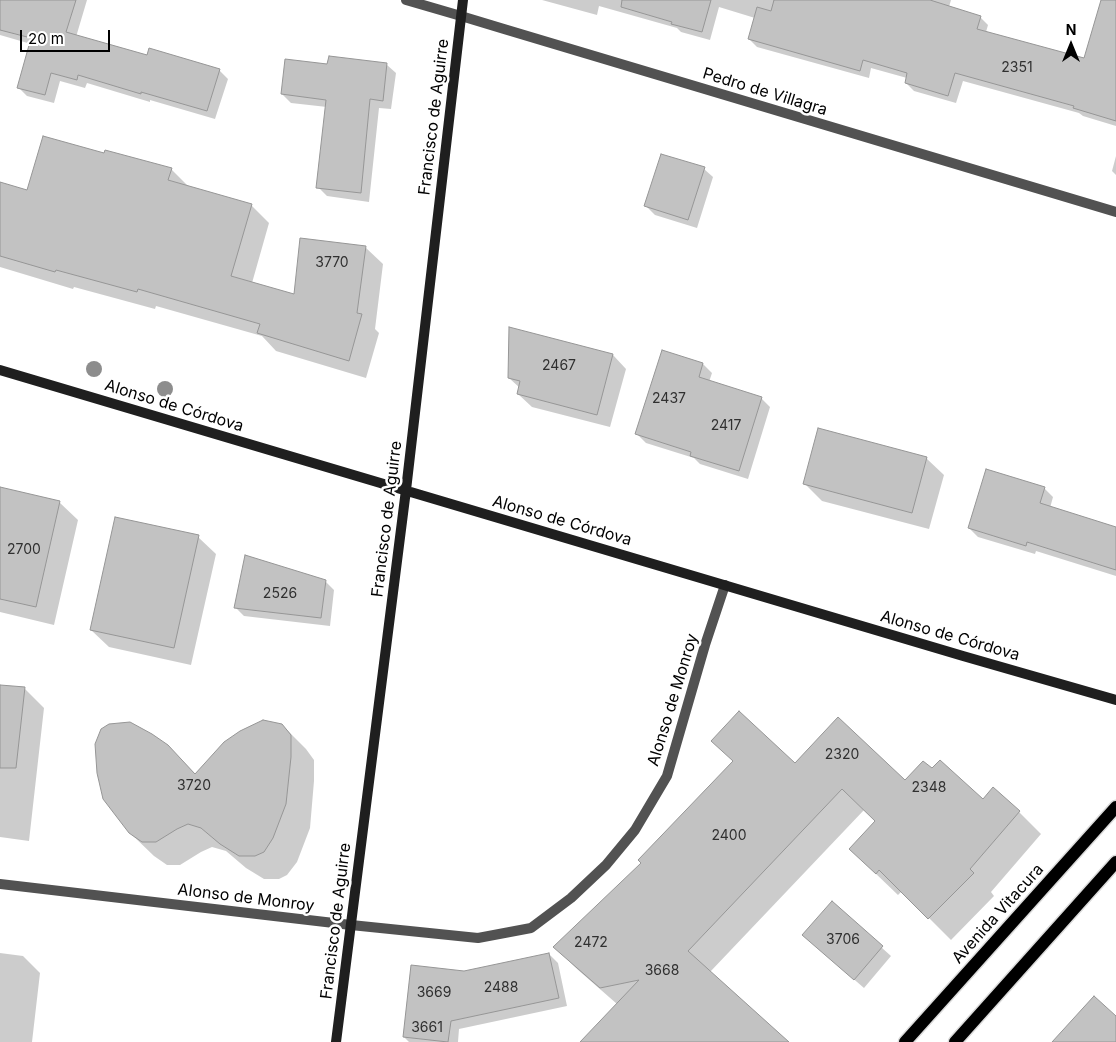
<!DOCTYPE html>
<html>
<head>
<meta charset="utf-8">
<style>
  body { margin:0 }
  #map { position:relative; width:1116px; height:1042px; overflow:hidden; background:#fff; font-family:Inter,sans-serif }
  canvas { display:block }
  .north { position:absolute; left:1046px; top:20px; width:50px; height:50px; -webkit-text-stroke:4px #fff; paint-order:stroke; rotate:0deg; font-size:14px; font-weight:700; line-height:20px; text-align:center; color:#000 }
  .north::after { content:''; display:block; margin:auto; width:18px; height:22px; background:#000; clip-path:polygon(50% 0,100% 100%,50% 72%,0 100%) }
  .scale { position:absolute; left:20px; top:30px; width:90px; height:22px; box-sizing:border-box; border:2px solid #000; border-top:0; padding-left:6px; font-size:15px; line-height:18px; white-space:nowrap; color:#000; -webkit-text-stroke:4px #fff; paint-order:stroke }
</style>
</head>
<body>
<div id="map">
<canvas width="1116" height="1042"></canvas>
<div class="north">N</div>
<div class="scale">20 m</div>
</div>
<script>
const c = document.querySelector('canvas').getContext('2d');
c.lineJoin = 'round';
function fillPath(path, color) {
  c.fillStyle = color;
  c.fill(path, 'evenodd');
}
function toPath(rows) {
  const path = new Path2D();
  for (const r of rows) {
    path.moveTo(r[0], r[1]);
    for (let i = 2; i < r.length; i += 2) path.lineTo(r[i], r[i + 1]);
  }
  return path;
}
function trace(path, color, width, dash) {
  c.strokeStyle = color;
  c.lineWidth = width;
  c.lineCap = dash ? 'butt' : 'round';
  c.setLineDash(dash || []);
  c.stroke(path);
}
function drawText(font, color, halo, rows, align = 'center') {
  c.font = font + ' Inter,sans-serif';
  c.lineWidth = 5;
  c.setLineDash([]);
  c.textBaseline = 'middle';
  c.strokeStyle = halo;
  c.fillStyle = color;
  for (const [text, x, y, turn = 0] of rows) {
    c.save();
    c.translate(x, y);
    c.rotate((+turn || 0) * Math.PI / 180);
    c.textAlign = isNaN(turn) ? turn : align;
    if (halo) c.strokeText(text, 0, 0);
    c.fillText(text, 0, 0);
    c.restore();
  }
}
const shadow = toPath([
  [0,0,87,0,76,37,148,56,219,70,228,79,215,119,150,100,150,102,87,83,85,88,60,81,54,103,27,96,18,87,31,44,0,35],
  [542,0,951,0,949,7,980,17,988,25,986,32,1085,59,1116,18,1116,126,1083,116,1079,113,963,81,956,103,914,91,906,83,907,78,871,68,869,78,757,47,749,39,755,18,719,7,710,40,681,32,677,28,599,6,597,15],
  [330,58,387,65,396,73,391,109,379,108,369,202,327,196,318,187,327,107,291,103,282,94,328,66],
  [104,155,171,169,189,187,251,205,269,223,252,283,295,296,365,247,383,264,375,329,379,333,366,378,276,351,262,336,156,306,155,309,74,287,73,289,0,267,0,183,28,191],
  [1116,156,1116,175,1112,171],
  [704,169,713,177,697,228,655,215,646,206],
  [510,328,613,355,626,369,610,427,532,407,518,394,520,388,509,378],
  [703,364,712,373,709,382,761,398,770,407,748,479,700,464,694,458,646,443,637,434],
  [926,458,944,475,929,529,822,501,804,483],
  [0,488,59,502,78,520,54,625,0,612],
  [1044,488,1053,497,1050,508,1116,529,1116,576,1036,551,1035,554,978,537,969,528],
  [198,537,216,554,191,665,109,647,91,630],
  [325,581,334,590,330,626,244,616,235,607],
  [0,686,25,689,44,708,29,841,0,837],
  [282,725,306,749,314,760,314,781,310,828,297,862,287,875,279,879,264,879,246,868,226,851,212,847,201,852,180,865,167,865,154,856,129,832,167,746,196,775],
  [795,765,906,782,932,770,983,801,993,789,1019,812,1041,834,991,892,994,896,951,940,902,891,898,895,850,849,876,821,864,810,710,972,787,1042,582,1042,617,1004,577,969,555,947],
  [832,903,891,956,864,988,813,944],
  [0,953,23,956,40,973,32,1042,0,1042],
  [549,954,558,963,567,1006,459,1029,458,1042,409,1042,404,1037,464,972]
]);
const building = toPath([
  [0,0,76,0,66,32,147,55,149,48,220,69,207,111,141,92,141,94,78,75,77,80,51,73,45,95,17,88,31,38,0,30,0,0],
  [622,0,711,0,702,32,671,24,672,22,621,7,622,0],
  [774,0,930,0,981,16,977,29,1084,58,1101,0,1116,0,1116,121,1073,108,1074,106,955,73,948,96,905,83,907,73,863,60,860,71,748,39,757,7,771,11,774,0],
  [329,56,387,63,383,101,370,99,361,193,316,188,326,100,281,94,285,59,327,64,329,56],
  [43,136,104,153,105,150,172,168,168,180,252,204,231,276,294,294,300,238,366,246,357,313,362,314,349,361,257,333,260,324,138,289,137,292,56,270,55,272,0,256,0,182,27,190,43,136],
  [661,154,705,167,688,220,644,206,661,154],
  [509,327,613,354,597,415,517,394,520,381,508,378,509,327],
  [662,350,703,363,699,377,762,397,739,471,690,456,691,452,635,434,662,350],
  [818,428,927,457,912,513,803,484,818,428],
  [986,469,1045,487,1040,503,1116,527,1116,570,1027,542,1026,546,968,528,986,469],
  [0,487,60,501,36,607,0,599,0,487],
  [115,517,199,535,174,648,90,630,115,517],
  [245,555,326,580,321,618,234,608,245,555],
  [0,685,25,687,16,768,0,768,0,685],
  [739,711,795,763,838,717,905,780,923,761,932,768,940,760,983,799,993,787,1020,811,970,869,974,873,928,919,879,870,876,874,849,849,875,821,842,789,688,951,789,1042,580,1042,639,980,600,988,553,947,641,863,638,860,733,761,711,741,739,711],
  [263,720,282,724,291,735,291,757,286,804,273,838,264,852,255,856,239,856,220,844,201,828,188,824,177,829,156,842,142,842,129,833,103,799,97,773,95,744,101,729,109,724,130,722,152,734,168,745,195,774,224,742,240,731,263,720],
  [832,901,883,946,854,980,802,935,832,901],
  [549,953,559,998,451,1021,448,1042,403,1037,411,965,464,971,549,953],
  [1094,996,1116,1016,1116,1042,1052,1042,1094,996]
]);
const street = toPath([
  [406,0,461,16,504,29,1116,212],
  [0,884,351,925,478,938,531,928,571,898,606,865,635,830,667,776,705,645,725,585]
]);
const secondary = toPath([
  [0,370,963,656,1116,700],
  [336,1042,406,490,463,0]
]);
const primary = toPath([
  [905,1042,1116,807],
  [955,1042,1116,862]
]);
const trees = [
  [94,369],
  [165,389]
];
const numberNames = [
  ["2351",1017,68],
  ["3770",332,263],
  ["2467",559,366],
  ["2437",669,399],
  ["2417",726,426],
  ["2700",24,550],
  ["2526",280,594],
  ["2320",842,755],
  ["3720",194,786],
  ["2348",929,788],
  ["2400",729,836],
  ["3706",843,940],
  ["2472",591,943],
  ["3668",662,971],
  ["2488",501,988],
  ["3669",434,993],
  ["3661",427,1028]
];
const streetNames = [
  ["Pedro de Villagra",765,92,17],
  ["Francisco de Aguirre",434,117,-83],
  ["Alonso de Córdova",174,406,17],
  ["Francisco de Aguirre",387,519,-83],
  ["Alonso de Córdova",562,521,16],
  ["Alonso de Córdova",950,636,16],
  ["Alonso de Monroy",673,700,-73],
  ["Alonso de Monroy",246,898,7],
  ["Avenida Vitacura",998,914,-48],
  ["Francisco de Aguirre",336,921,-83]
];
fillPath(shadow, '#0003');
fillPath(building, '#c2c2c2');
trace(building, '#969696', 1);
trace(primary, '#dbdbdb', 15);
trace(street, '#525252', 10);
trace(secondary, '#1f1f1f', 10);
trace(primary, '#000', 12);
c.fillStyle = '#8d8d8d';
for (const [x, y] of trees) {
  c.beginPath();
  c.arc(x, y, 8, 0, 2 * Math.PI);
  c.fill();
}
drawText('14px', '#303030', null, numberNames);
drawText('16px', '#000', '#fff', streetNames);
</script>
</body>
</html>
